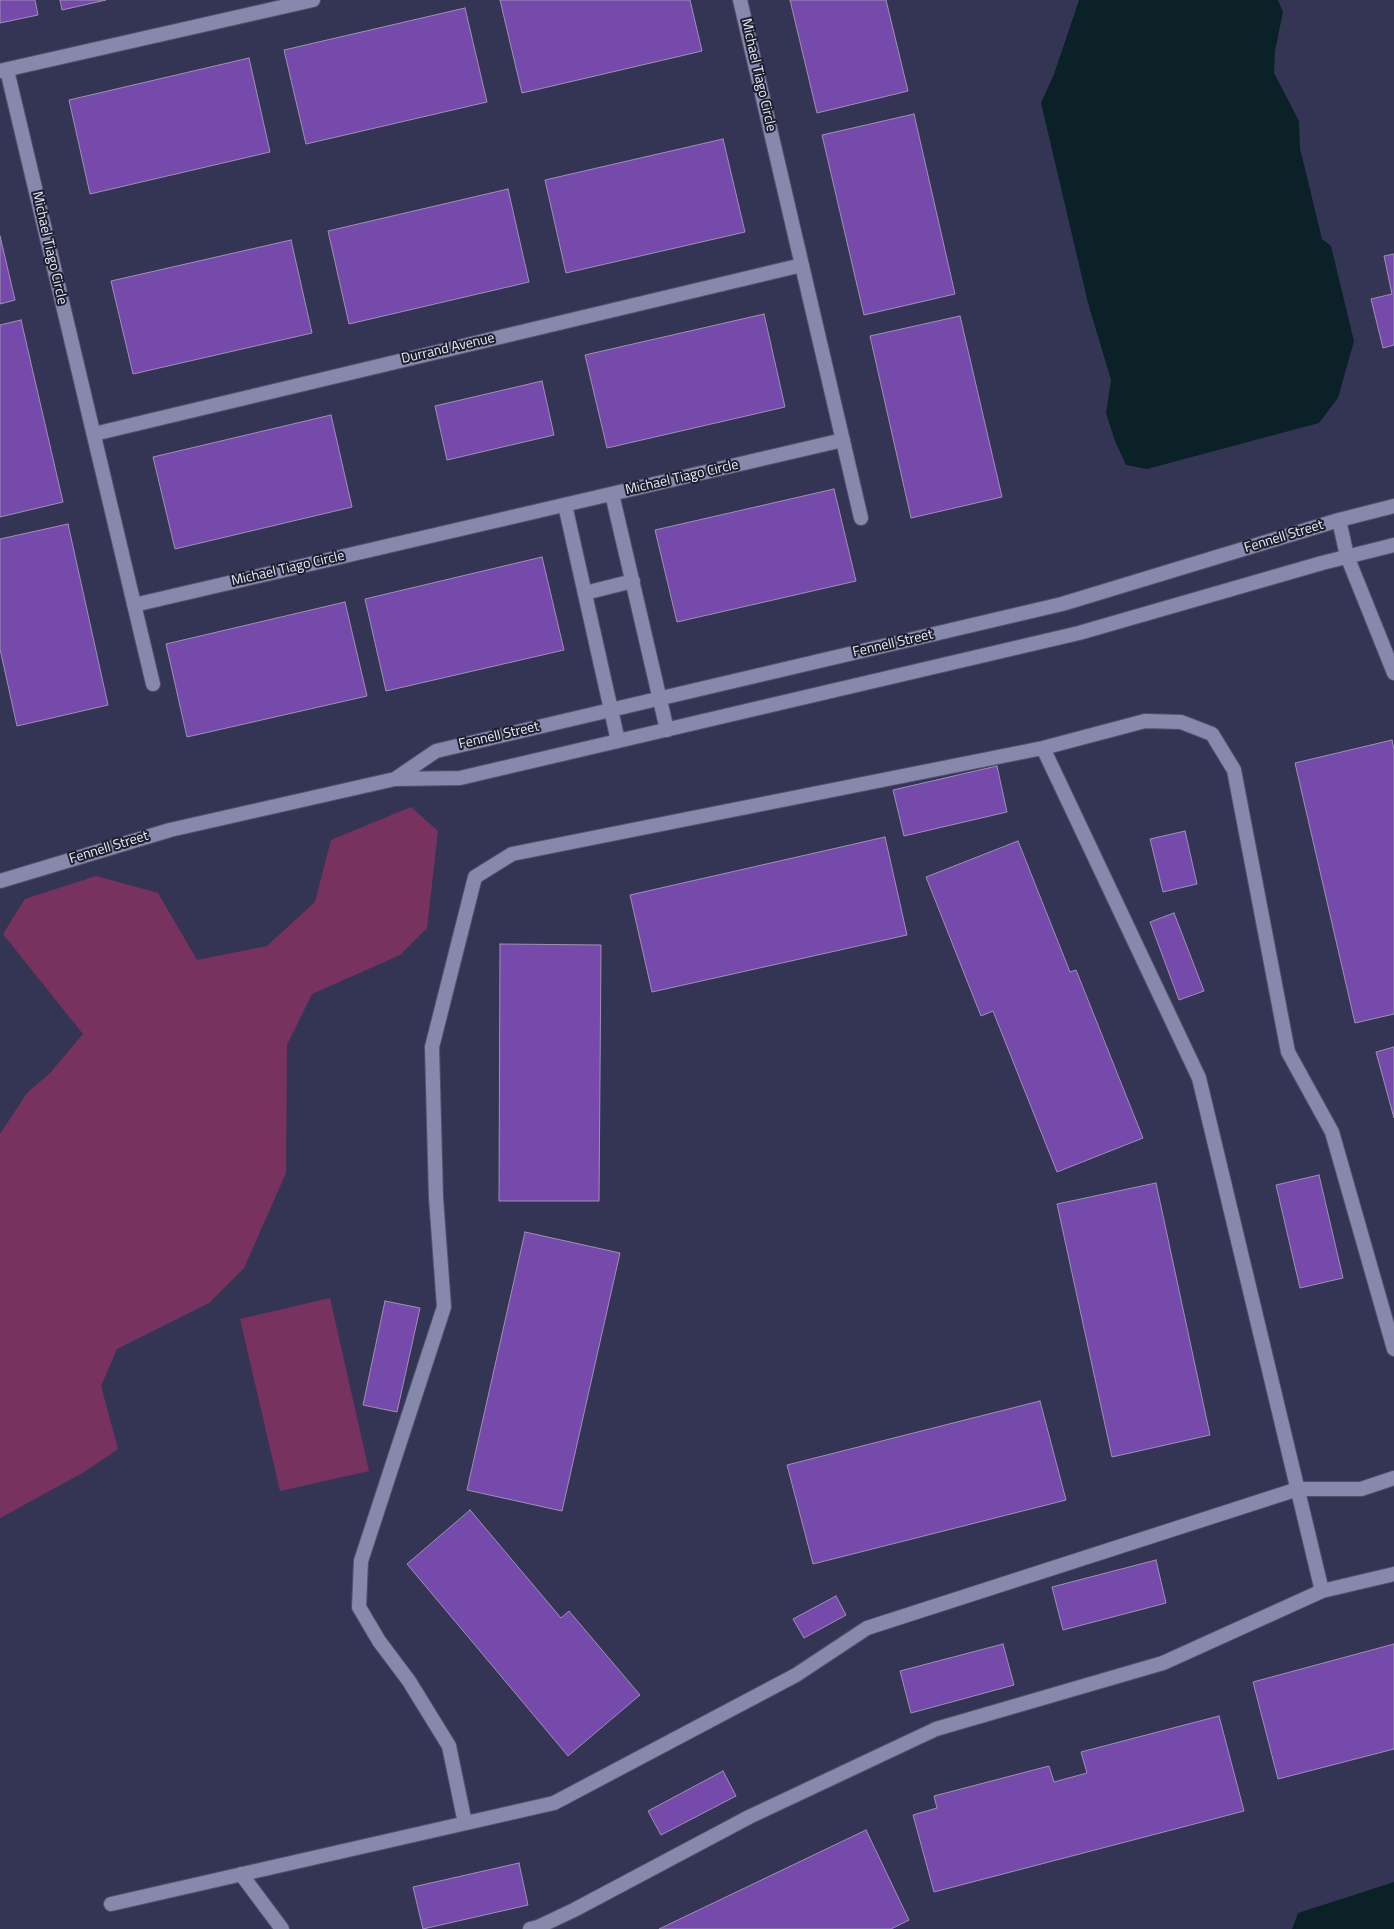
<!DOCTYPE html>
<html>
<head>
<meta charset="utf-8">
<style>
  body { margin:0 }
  canvas { display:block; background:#343554 }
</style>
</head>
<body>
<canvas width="1394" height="1929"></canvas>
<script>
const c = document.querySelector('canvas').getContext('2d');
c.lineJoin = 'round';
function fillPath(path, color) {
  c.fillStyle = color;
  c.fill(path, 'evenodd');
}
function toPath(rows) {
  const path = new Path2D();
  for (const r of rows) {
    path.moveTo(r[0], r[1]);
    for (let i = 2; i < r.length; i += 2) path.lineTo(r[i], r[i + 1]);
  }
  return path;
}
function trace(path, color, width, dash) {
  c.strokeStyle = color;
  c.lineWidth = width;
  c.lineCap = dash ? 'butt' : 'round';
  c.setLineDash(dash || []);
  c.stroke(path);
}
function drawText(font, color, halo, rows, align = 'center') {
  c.font = font + ' "Titillium Web",sans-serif';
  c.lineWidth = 4;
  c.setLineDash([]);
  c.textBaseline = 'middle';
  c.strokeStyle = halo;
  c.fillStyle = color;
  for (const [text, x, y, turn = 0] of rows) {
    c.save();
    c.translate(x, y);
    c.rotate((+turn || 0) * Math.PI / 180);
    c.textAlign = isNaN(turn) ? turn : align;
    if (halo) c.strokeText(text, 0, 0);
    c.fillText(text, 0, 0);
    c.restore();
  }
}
const green = toPath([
  [411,807,438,831,427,928,400,955,312,994,287,1045,286,1173,244,1268,209,1303,117,1349,101,1386,118,1449,84,1472,0,1518,0,1134,27,1093,50,1073,83,1034,3,934,25,899,96,876,158,893,197,960,267,946,315,902,331,840],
  [330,1298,369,1471,280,1491,240,1319]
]);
const water = toPath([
  [1079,0,1278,0,1283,12,1275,51,1274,73,1299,121,1300,148,1322,239,1331,246,1354,341,1338,398,1319,423,1147,469,1126,465,1115,441,1106,413,1111,380,1088,303,1041,103,1054,74],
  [1394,1882,1394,1929,1292,1929,1298,1913]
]);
const building = toPath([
  [0,0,35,0,38,15,0,23,0,0],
  [60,0,106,0,62,10,60,0],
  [500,0,690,0,702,51,522,93,500,0],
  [790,0,886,0,908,91,817,113,790,0],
  [465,8,487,102,306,144,284,50,465,8],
  [249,58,270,152,90,194,69,100,249,58],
  [914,114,955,294,864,315,822,135,914,114],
  [723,139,745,232,566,273,545,180,723,139],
  [508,189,529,282,349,324,328,231,508,189],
  [0,236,15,300,0,304,0,236],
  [291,240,312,333,133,374,111,281,291,240],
  [1394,254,1394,345,1383,348,1371,299,1392,294,1384,256,1394,254],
  [764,314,785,407,607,448,585,355,764,314],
  [960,316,1002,497,911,518,870,336,960,316],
  [21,320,63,502,0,517,0,325,21,320],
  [542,381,554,435,447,460,435,406,542,381],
  [331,415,352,507,175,549,153,457,331,415],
  [834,489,856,581,677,622,655,530,834,489],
  [68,524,108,705,17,726,0,649,0,539,68,524],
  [542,557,564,650,386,691,365,599,542,557],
  [345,602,367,696,187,737,166,644,345,602],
  [1392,740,1394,750,1394,1014,1355,1023,1295,763,1392,740],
  [997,766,1007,812,904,836,893,790,997,766],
  [1185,831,1197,884,1163,892,1150,839,1185,831],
  [885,837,907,935,652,992,630,895,885,837],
  [1018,841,1070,972,1076,970,1143,1138,1057,1172,993,1011,981,1016,926,877,1018,841],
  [1174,913,1204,991,1179,1000,1150,922,1174,913],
  [500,944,601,945,599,1201,499,1201,500,944],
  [1394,1047,1394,1118,1376,1052,1394,1047],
  [1319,1175,1343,1278,1300,1288,1276,1185,1319,1175],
  [1156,1183,1210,1435,1112,1457,1057,1204,1156,1183],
  [525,1232,620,1253,562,1511,467,1490,525,1232],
  [385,1301,420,1308,397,1412,363,1405,385,1301],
  [1040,1401,1066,1500,813,1564,787,1465,1040,1401],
  [470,1510,561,1618,569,1611,640,1695,568,1756,407,1564,470,1510],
  [1156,1560,1166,1603,1063,1630,1052,1587,1156,1560],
  [836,1596,846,1615,804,1638,793,1619,836,1596],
  [1003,1644,1014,1685,911,1713,900,1671,1003,1644],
  [1394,1644,1394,1749,1278,1779,1253,1682,1394,1644],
  [1219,1716,1244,1811,934,1892,913,1815,937,1808,934,1796,1049,1766,1054,1782,1087,1773,1081,1752,1219,1716],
  [723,1771,736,1796,661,1835,648,1811,723,1771],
  [866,1830,909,1920,891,1929,659,1929,866,1830],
  [519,1863,528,1905,423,1929,413,1887,519,1863]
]);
const service = toPath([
  [1347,556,1394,673],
  [1043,748,1199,1078,1322,1591],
  [465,1823,449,1746,409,1681,379,1641,359,1607,361,1561,444,1307,436,1198,432,1047,475,877,512,854,1043,748,1145,721,1181,722,1212,734,1234,770,1288,1052,1332,1132,1394,1349],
  [241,1874,282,1929],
  [111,1904,554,1803,796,1675,867,1628,1298,1489,1361,1489,1394,1478],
  [530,1929,538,1927,574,1910,749,1817,936,1729,1163,1663,1322,1591,1394,1574]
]);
const minor = toPath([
  [740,0,861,518],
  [7,70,153,684],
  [0,71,313,0],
  [94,434,802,265],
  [612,494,667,730],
  [565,505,618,741],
  [1339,520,1347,556],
  [585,593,633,581],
  [134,605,843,440],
  [395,779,436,751,1062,604,1339,520,1394,506],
  [0,881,170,830,395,779,460,778,1079,633,1322,563,1394,545]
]);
const streetNames = [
  ["Michael Tiago Circle",758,75,77],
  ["Michael Tiago Circle",49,248,77],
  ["Durrand Avenue",448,349,-13],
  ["Michael Tiago Circle",682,478,-13],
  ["Fennell Street",1284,537,-17],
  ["Michael Tiago Circle",288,569,-13],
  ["Fennell Street",893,644,-13],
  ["Fennell Street",499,736,-13],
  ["Fennell Street",109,848,-17]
];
fillPath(green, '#773260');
fillPath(water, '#0b2128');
fillPath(building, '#764aab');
trace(building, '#9e90b4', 1);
trace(service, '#52526b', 16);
trace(minor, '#52526b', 16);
trace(service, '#8688ac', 14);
trace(minor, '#8688ac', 14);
drawText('14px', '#ebecfc', '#1e1e2c', streetNames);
</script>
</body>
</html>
